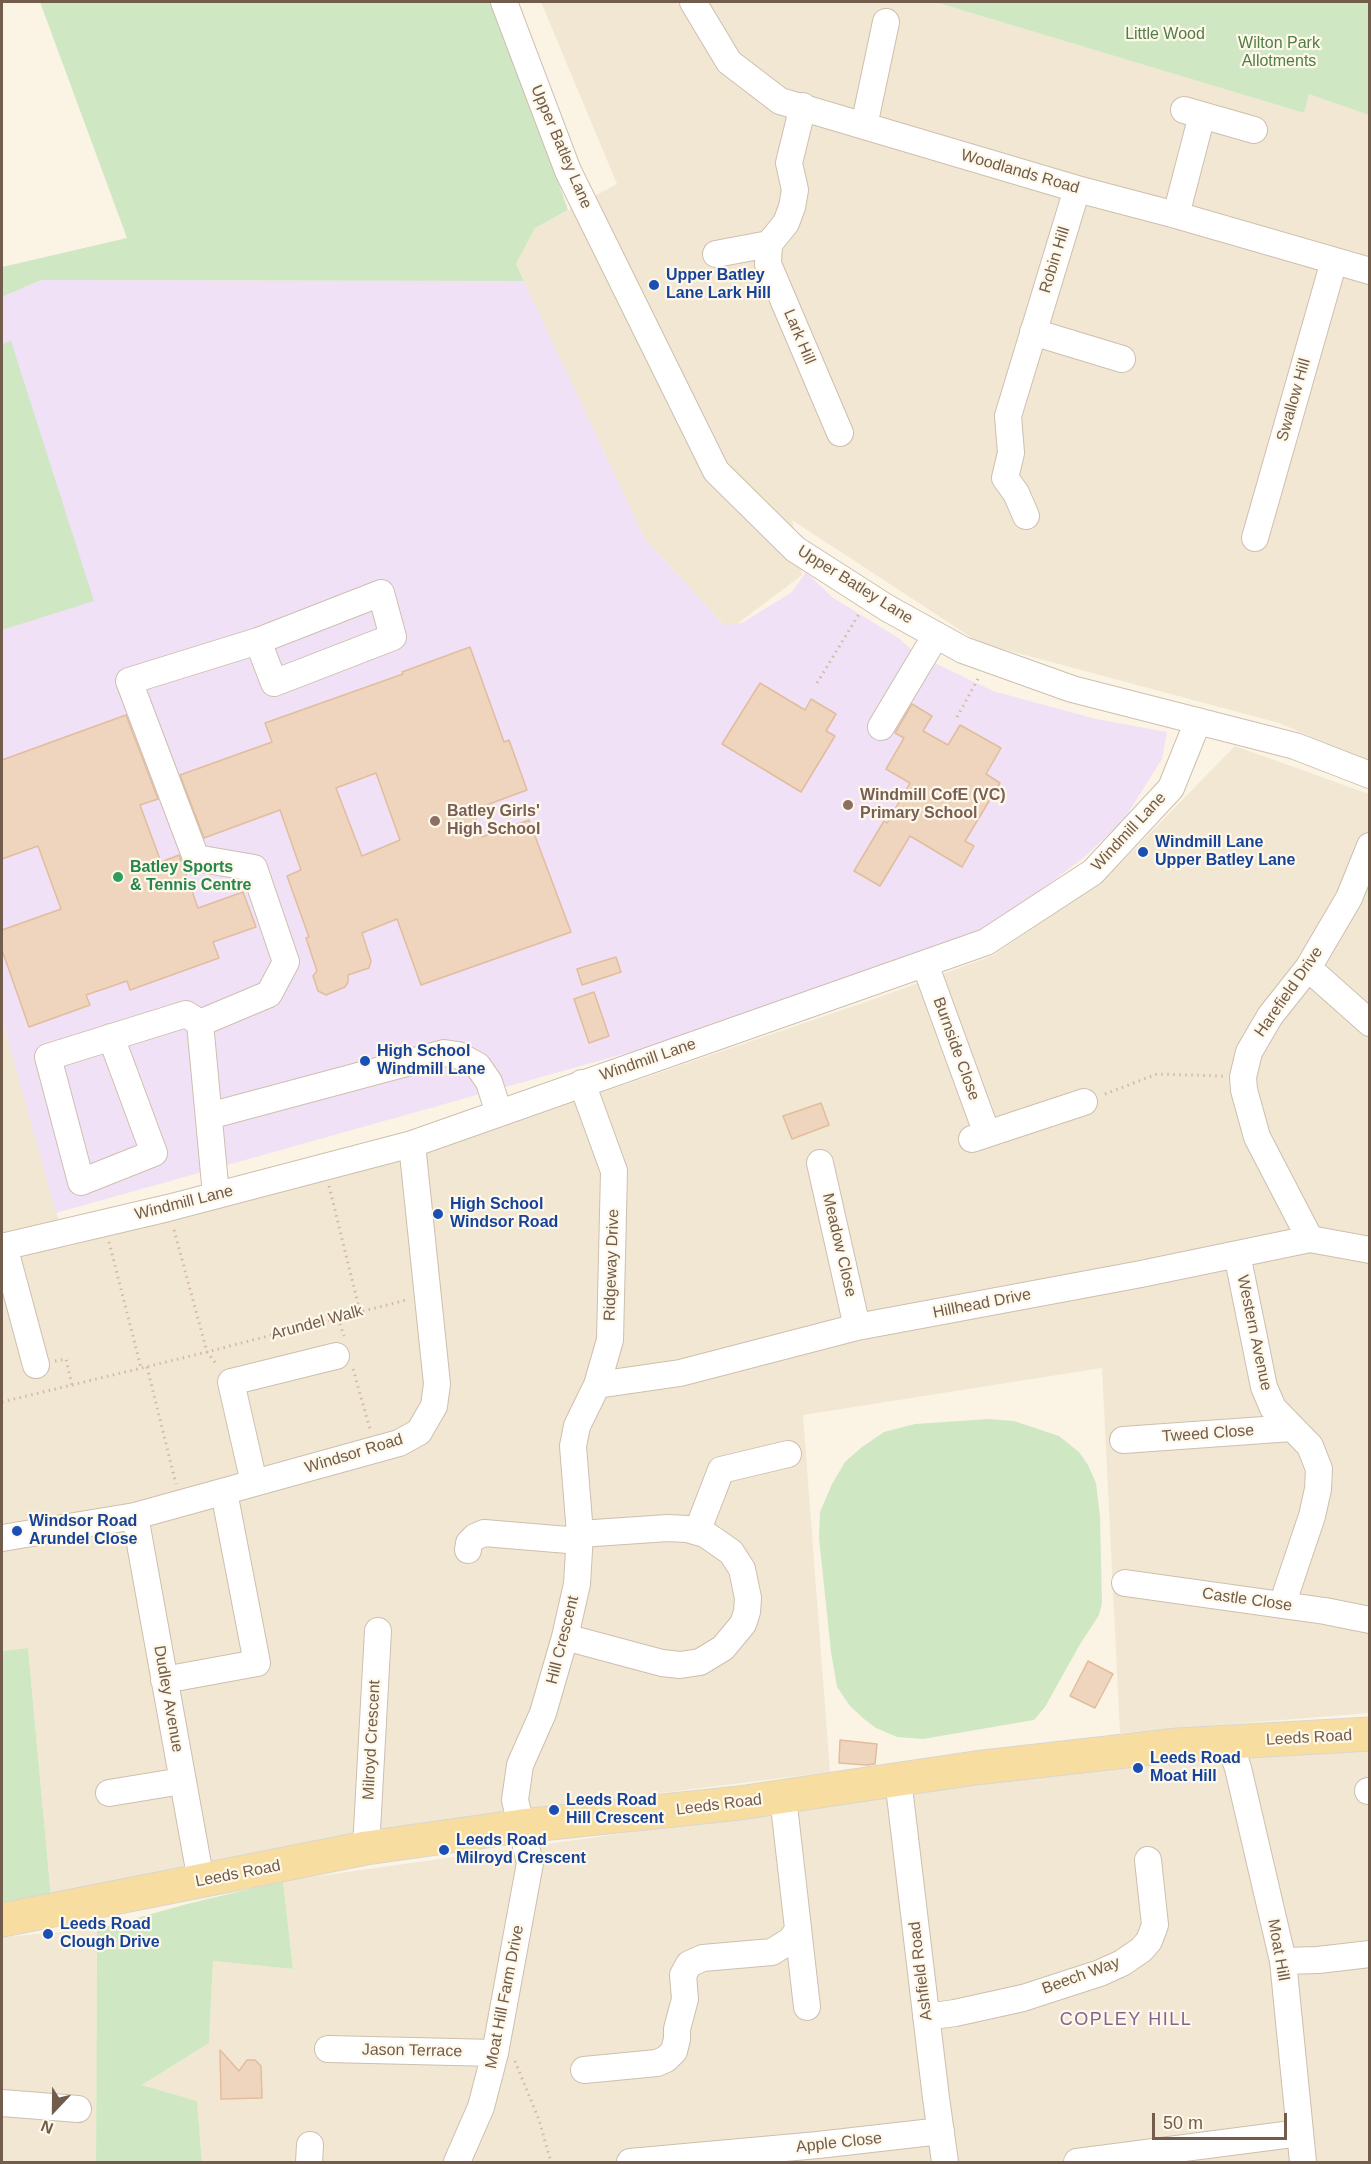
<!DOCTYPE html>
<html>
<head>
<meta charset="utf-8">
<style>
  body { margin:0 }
  #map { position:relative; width:1371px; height:2164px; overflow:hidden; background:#fbf4e4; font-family:Helvetica,sans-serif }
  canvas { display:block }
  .frame { position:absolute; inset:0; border:3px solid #725c4b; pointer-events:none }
  .north { position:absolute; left:24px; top:2080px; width:60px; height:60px; -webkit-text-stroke:4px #fef8ea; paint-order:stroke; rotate:202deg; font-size:16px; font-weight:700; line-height:24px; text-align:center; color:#725c4b }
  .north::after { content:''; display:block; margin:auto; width:21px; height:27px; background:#725c4b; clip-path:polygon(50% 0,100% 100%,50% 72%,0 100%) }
  .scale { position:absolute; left:1152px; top:2113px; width:135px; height:27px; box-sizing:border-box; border:3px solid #725c4b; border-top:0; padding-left:8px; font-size:18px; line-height:21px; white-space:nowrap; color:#725c4b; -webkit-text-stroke:4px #fef8ea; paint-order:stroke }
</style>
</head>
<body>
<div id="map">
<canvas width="1371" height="2164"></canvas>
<div class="frame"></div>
<div class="north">N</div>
<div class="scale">50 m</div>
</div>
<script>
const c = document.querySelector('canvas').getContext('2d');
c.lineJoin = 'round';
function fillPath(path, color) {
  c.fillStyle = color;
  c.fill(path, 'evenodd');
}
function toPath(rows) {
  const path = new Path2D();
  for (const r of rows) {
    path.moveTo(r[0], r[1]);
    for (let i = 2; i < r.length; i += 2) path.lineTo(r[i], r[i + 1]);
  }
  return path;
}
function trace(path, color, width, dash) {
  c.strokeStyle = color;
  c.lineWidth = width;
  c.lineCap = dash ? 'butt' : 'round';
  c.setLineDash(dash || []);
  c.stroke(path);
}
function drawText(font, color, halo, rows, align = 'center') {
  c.font = font + ' Helvetica,sans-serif';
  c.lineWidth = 4.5;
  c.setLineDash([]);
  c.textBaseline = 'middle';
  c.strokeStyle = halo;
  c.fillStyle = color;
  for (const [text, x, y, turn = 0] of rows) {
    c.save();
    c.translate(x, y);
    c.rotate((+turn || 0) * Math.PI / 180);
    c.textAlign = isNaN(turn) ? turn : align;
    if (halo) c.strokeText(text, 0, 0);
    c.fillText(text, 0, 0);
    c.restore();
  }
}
const residential = toPath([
  [541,2,935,2,1304,113,1309,93,1369,115,1369,762,1279,723,980,643,792,520,802,575,729,630,645,539,516,264,535,228,617,184],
  [1235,746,1369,794,1369,1713,1120,1733,1102,1368,803,1415,830,1772,493,1814,51,1897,28,1648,2,1651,2,1018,66,1247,440,1148,880,997,992,956,1105,879],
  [1369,1745,1369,2162,202,2162,197,2101,142,2085,209,2043,213,1961,293,1969,283,1881,1175,1756],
  [97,1929,96,2162,2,2162,2,1937]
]);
const education = toPath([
  [41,280,524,281,645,539,724,625,742,623,792,592,806,572,832,597,900,639,916,654,993,691,1096,719,1167,732,1162,759,1123,821,1082,859,1005,917,959,942,899,959,659,1044,56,1213,2,1018,2,297]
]);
const green = toPath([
  [40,2,495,2,568,210,535,228,516,264,524,281,41,280,2,297,2,267,127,238],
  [935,2,1369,2,1369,115,1309,94,1304,113],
  [11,341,94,601,2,630,2,344],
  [989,1419,1014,1421,1059,1436,1079,1452,1088,1465,1096,1483,1100,1516,1102,1603,1099,1615,1079,1646,1045,1707,1034,1720,923,1739,897,1737,876,1728,864,1719,850,1706,837,1687,831,1652,819,1538,820,1512,832,1484,845,1462,862,1447,884,1432,915,1424],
  [28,1648,51,1897,2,1904,2,1651],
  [283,1881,293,1969,213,1961,209,2043,142,2085,197,2101,202,2162,96,2162,97,1929,187,1904]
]);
const building = toPath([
  [470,647,504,742,509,740,527,790,473,810,482,837,529,820,571,932,421,985,397,919,362,933,371,961,369,968,348,975,348,982,345,987,326,995,318,991,313,976,317,971,306,938,309,937,287,876,301,870,280,810,204,838,180,775,272,742,265,723,403,674,402,672,470,647],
  [376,773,400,840,362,856,336,788,376,773],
  [760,683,805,710,811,699,836,714,826,731,835,736,801,792,722,744,760,683],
  [912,704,932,716,923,731,948,745,960,725,1001,748,986,774,1000,783,965,841,974,846,962,867,910,836,880,886,854,871,884,821,887,823,910,783,886,769,904,738,895,733,912,704],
  [126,715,158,799,140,805,161,862,179,855,198,908,243,892,256,927,213,942,219,958,130,990,127,981,86,995,90,1005,29,1027,2,950,2,930,61,909,38,846,2,859,2,760,126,715],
  [616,957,621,972,582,985,577,969,616,957],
  [594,992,609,1036,589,1043,574,999,594,992],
  [821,1103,829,1125,792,1139,783,1116,821,1103],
  [1088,1661,1113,1674,1095,1708,1070,1696,1088,1661],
  [840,1740,877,1744,875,1764,867,1765,839,1763,840,1740],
  [220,2050,239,2071,247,2060,255,2060,261,2066,262,2098,221,2099,220,2050]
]);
const path = toPath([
  [817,683,859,614],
  [957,717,979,677],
  [1105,1094,1157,1074,1223,1076],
  [329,1186,360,1312],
  [174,1230,207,1352,217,1365],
  [109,1242,141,1368],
  [338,1318,344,1336],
  [55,1361,66,1359,72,1385],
  [147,1367,176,1484],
  [353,1369,370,1429],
  [2,1402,207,1352,406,1300],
  [515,2061,539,2120,551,2162]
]);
const minor = toPath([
  [504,2,568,171,716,471,795,549,887,608,963,650,1072,689,1295,746,1370,775],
  [693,2,729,62,780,101,1077,189,1176,215,1370,271],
  [803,106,789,163,795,190,792,207,786,223,769,244,768,264,840,433],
  [1184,110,1254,130],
  [864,126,886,22],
  [1176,215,1202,115],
  [716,254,769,244],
  [1033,332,1122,359],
  [1026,516,1016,493,1005,478,1011,453,1008,416,1077,189],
  [1255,538,1334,261],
  [881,727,936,635],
  [925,964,987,1134],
  [1308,968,1370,1023],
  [200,1023,269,994,286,962,254,868,196,858,129,681,258,641,381,593,393,637,274,683,258,641],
  [111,1037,154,1153,81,1182,48,1057,186,1014,200,1023,216,1195],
  [209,1116,444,1053,458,1055,478,1066,489,1082,499,1113],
  [972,1139,1084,1102],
  [820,1163,857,1327],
  [1310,1239,1257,1137,1244,1090,1243,1077,1249,1052,1270,1016,1308,968,1349,898,1370,846],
  [4,1246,36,1365],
  [2,1247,168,1208,412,1144,986,942,1093,872,1171,788,1198,721],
  [1237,1254,1264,1387,1273,1408,1310,1446,1319,1469,1318,1489,1312,1516,1282,1605],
  [597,1385,680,1373,857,1327,1141,1274,1310,1239,1370,1250],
  [1123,1440,1292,1428],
  [254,1483,231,1382,336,1356],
  [135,1516,201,1881],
  [697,1532,721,1470,788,1454],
  [2,1538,135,1516,399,1443,419,1432,434,1406,437,1384,412,1144],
  [468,1550,469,1543,475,1537,484,1533,580,1541],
  [1125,1583,1325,1611,1370,1620],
  [565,1637,662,1663,680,1665,700,1662,723,1648,743,1624,747,1612,748,1598,742,1569,731,1552,705,1534,687,1529,668,1528,580,1534],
  [164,1680,257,1663,224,1492],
  [1229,1742,1238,1768,1283,1961,1303,2162],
  [898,1779,936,2098,945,2162],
  [1368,1791,1370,1791],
  [109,1793,182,1781],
  [783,1797,807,2007],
  [366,1848,378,1631],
  [1283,1961,1318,1960,1370,1954],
  [926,2017,955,2013,1023,1998,1100,1973,1122,1963,1141,1950,1149,1941,1155,1925,1148,1860],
  [328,2049,495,2053],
  [584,2070,657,2063,666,2059,674,2051,677,2039,677,2029,685,1999,683,1975,689,1964,703,1958,772,1952,791,1940,798,1930],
  [2,2103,78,2109],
  [309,2162,310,2145],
  [457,2162,481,2107,495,2053,530,1863,515,1800,520,1765,543,1713,565,1637,577,1584,580,1534,573,1446,577,1426,597,1385,610,1340,614,1171,582,1083],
  [630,2162,818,2145,941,2131],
  [1077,2162,1300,2133]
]);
const major = toPath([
  [2,1920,366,1848,522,1826,739,1803,975,1768,1178,1745,1370,1734]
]);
const markers = [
  [654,285,6,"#1a4fb4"],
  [848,805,6,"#8d6e63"],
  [435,821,6,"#8d6e63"],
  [1143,852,6,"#1a4fb4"],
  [118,877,6,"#2e9e5b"],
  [365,1061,6,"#1a4fb4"],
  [438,1214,6,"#1a4fb4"],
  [17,1531,6,"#1a4fb4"],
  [1138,1768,6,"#1a4fb4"],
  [554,1810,6,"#1a4fb4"],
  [444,1850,6,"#1a4fb4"],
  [48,1934,6,"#1a4fb4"]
];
const parkNames = [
  ["Little Wood",1165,35],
  ["Wilton Park",1279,44],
  ["Allotments",1279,62]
];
const streetNames = [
  ["Upper Batley Lane",561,147,67],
  ["Woodlands Road",1020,172,16],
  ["Robin Hill",1055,260,-73],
  ["Lark Hill",799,337,67],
  ["Swallow Hill",1294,400,-74],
  ["Upper Batley Lane",855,585,32],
  ["Windmill Lane",1129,832,-47],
  ["Harefield Drive",1289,992,-55],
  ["Burnside Close",956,1049,70],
  ["Windmill Lane",648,1060,-19],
  ["Windmill Lane",184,1203,-14],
  ["Meadow Close",839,1245,77],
  ["Ridgeway Drive",612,1265,-88],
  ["Hillhead Drive",982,1304,-11],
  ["Arundel Walk",317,1323,-15],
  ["Western Avenue",1254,1333,78],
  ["Tweed Close",1208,1434,-4],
  ["Windsor Road",354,1454,-17],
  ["Castle Close",1247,1600,8],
  ["Hill Crescent",563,1640,-76],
  ["Dudley Avenue",168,1699,80],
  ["Leeds Road",1309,1738,-3],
  ["Milroyd Crescent",372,1740,-87],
  ["Leeds Road",719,1805,-7],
  ["Leeds Road",238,1874,-11],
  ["Moat Hill",1278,1950,80],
  ["Ashfield Road",921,1971,-97],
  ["Beech Way",1081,1976,-20],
  ["Moat Hill Farm Drive",505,1997,-79],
  ["Jason Terrace",412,2051,1],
  ["Apple Close",839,2143,-6]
];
const transitNames = [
  ["Upper Batley",666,276],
  ["Lane Lark Hill",666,294],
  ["Windmill Lane",1155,843],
  ["Upper Batley Lane",1155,861],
  ["High School",377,1052],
  ["Windmill Lane",377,1070],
  ["High School",450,1205],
  ["Windsor Road",450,1223],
  ["Windsor Road",29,1522],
  ["Arundel Close",29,1540],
  ["Leeds Road",1150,1759],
  ["Moat Hill",1150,1777],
  ["Leeds Road",566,1801],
  ["Hill Crescent",566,1819],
  ["Leeds Road",456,1841],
  ["Milroyd Crescent",456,1859],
  ["Leeds Road",60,1925],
  ["Clough Drive",60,1943]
];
const educationNames = [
  ["Windmill CofE (VC)",860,796],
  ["Primary School",860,814],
  ["Batley Girls'",447,812],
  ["High School",447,830]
];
const leisureNames = [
  ["Batley Sports",130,868],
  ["& Tennis Centre",130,886]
];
const neighbourhoodNames = [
  ["COPLEY HILL",1126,2020]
];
fillPath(residential, '#f2e7d3');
fillPath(education, '#f1e1f7');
fillPath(green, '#cfe8c3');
fillPath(building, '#efd5bd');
trace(building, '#e1bd9e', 1.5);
trace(minor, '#cebfae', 28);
trace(major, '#dad5d0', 35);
trace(path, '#d4b9a1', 3, [1.5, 4.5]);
trace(minor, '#fff', 26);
trace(major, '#f7dea0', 33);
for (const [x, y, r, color] of markers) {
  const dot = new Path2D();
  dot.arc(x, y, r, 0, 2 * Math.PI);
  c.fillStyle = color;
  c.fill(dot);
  trace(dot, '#fef8ea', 2);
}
drawText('16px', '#527d46', '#fef8ea', parkNames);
drawText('16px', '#725c4b', '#fef8ea', streetNames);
drawText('bold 16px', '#164399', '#fef8ea', transitNames, 'left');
drawText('bold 16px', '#785e54', '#fef8ea', educationNames, 'left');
drawText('bold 16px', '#27864d', '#fef8ea', leisureNames, 'left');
c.letterSpacing = '1.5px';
drawText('18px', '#84638e', '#fef8ea', neighbourhoodNames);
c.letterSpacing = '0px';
</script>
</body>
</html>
